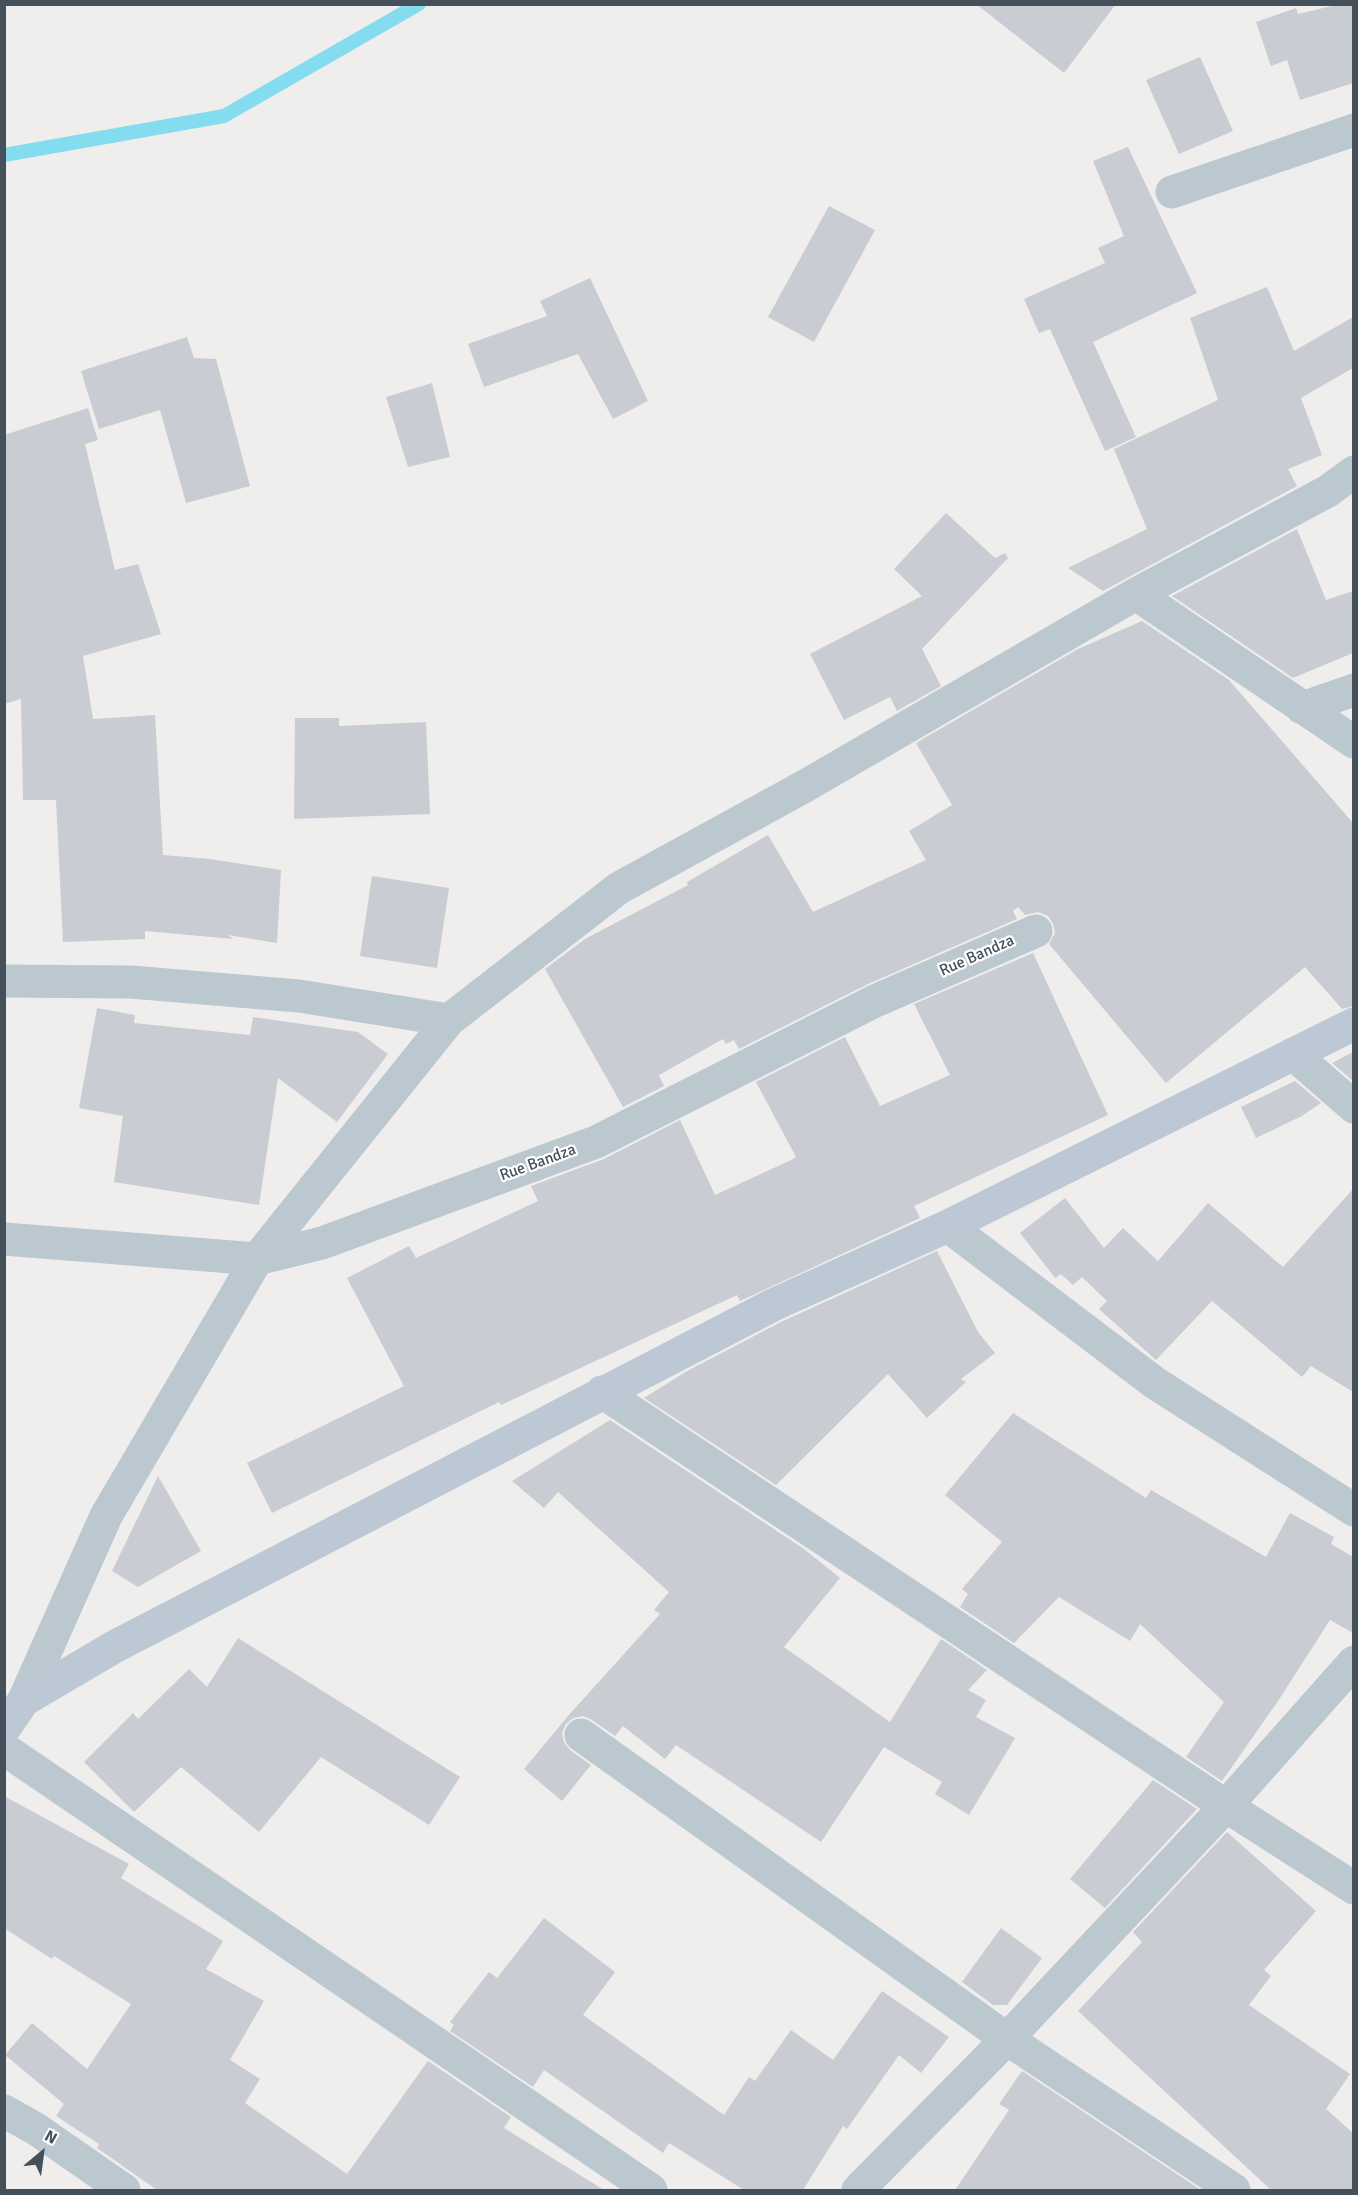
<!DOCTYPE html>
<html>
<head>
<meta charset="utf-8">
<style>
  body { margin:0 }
  #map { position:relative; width:1358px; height:2195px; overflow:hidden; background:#f0eded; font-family:Signika,sans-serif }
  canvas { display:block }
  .frame { position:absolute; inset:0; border:6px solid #44515b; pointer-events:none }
  .north { position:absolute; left:12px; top:2123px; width:60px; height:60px; -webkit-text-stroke:4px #fff; paint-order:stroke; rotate:29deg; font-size:16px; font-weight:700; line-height:24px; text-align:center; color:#44515b }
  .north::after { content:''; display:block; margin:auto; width:21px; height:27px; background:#44515b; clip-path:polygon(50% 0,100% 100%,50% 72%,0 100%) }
</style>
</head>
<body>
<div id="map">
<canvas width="1358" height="2195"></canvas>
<div class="frame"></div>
<div class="north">N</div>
</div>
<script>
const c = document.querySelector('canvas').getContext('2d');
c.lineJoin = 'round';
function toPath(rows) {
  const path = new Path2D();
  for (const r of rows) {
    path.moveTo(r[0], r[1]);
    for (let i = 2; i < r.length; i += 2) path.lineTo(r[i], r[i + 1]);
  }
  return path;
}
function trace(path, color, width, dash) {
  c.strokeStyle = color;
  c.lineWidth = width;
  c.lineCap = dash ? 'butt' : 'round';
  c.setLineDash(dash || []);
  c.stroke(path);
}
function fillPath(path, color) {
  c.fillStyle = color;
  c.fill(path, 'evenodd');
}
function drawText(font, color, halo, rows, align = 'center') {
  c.font = font + ' Signika,sans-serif';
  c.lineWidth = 4.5;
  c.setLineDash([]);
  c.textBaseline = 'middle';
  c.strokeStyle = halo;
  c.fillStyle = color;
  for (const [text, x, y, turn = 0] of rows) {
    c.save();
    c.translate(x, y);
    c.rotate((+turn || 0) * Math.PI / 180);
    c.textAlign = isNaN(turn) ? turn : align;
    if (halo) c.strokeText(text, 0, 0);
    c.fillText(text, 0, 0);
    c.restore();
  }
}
const stream = toPath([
  [4,155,224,116,419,4]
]);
const building = toPath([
  [976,4,1116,4,1064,73],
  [1340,4,1353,4,1353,83,1300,100,1287,60,1271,66,1256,22,1296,8,1298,14],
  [1200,57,1233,131,1179,154,1146,80],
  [1128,147,1197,293,1093,342,1136,437,1105,451,1050,329,1039,333,1024,299,1105,263,1098,248,1124,236,1093,161],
  [829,206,875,230,814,342,768,317],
  [590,278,648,401,613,419,578,354,484,387,468,344,547,316,540,301],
  [1267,287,1294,351,1353,317,1353,368,1301,398,1322,455,1288,469,1297,486,1103,591,1068,568,1147,529,1114,449,1218,400,1190,318],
  [187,337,194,358,216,359,250,486,186,503,160,410,99,429,81,371],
  [432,383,450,457,408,467,386,397],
  [88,408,98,440,85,444,115,570,138,564,161,634,83,656,93,719,155,715,163,855,210,859,281,870,277,943,228,935,233,939,145,931,145,939,63,942,56,800,23,800,21,699,4,704,4,435],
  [946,513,995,558,1005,553,1008,558,922,649,941,686,897,711,890,697,844,720,810,654,922,596,894,569],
  [1297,529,1326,600,1353,591,1353,653,1293,678,1172,596],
  [1142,621,1229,680,1353,823,1353,1006,1342,1009,1305,967,1166,1083,1049,944,1055,933,1053,924,1048,916,1038,912,1025,915,1018,907,1013,911,1017,919,868,984,739,1049,734,1040,726,1044,723,1039,659,1075,664,1086,623,1107,545,969,585,939,688,885,687,882,768,835,813,912,926,860,909,831,952,805,916,743,1078,649],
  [295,718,339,718,339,726,426,722,430,814,294,819],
  [372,876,449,888,437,968,360,956],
  [1033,953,1108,1115,914,1206,920,1218,740,1301,737,1295,501,1405,499,1402,272,1513,247,1463,404,1386,347,1278,409,1246,416,1258,538,1201,531,1186,604,1159,680,1120,715,1195,789,1161,796,1157,756,1082,845,1037,880,1106,950,1075,914,1004],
  [97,1008,135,1015,134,1023,250,1035,253,1017,358,1032,388,1054,337,1122,278,1078,259,1205,114,1182,123,1116,79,1108],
  [1353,1052,1353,1081,1332,1063],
  [1295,1081,1321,1103,1302,1116,1256,1138,1241,1107],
  [1353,1189,1353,1392,1311,1366,1302,1377,1212,1301,1156,1360,1099,1309,1107,1301,1082,1277,1073,1285,1061,1274,1055,1278,1020,1233,1065,1198,1104,1248,1123,1228,1158,1261,1208,1203,1283,1267],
  [937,1251,978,1332,995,1353,961,1379,966,1382,927,1418,888,1374,776,1485,644,1398,687,1371,783,1321],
  [1013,1413,1146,1498,1151,1490,1266,1557,1290,1513,1334,1537,1331,1544,1353,1557,1353,1633,1330,1620,1278,1701,1222,1781,1186,1757,1224,1702,1140,1624,1130,1641,1059,1597,1014,1643,960,1607,968,1594,962,1589,1002,1542,945,1495],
  [610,1420,804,1549,840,1578,784,1647,890,1722,941,1639,987,1670,968,1690,986,1700,976,1717,1015,1738,969,1815,935,1794,942,1782,884,1747,821,1842,676,1745,665,1759,623,1726,615,1736,592,1720,583,1716,573,1718,565,1725,562,1734,564,1742,570,1750,591,1765,562,1801,524,1769,568,1716,660,1614,654,1610,669,1592,558,1492,544,1508,512,1481],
  [158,1476,201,1551,138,1587,112,1571],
  [238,1638,460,1777,429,1825,321,1757,259,1832,181,1767,134,1812,84,1762,133,1713,138,1719,189,1669,207,1687],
  [1153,1780,1197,1809,1105,1908,1070,1879],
  [4,1796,129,1864,121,1878,223,1941,206,1969,264,2001,230,2060,260,2079,245,2103,347,2174,428,2061,511,2117,504,2128,604,2190,157,2190,97,2148,99,2144,56,2116,64,2104,5,2055,32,2023,87,2069,131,2004,54,1956,52,1959,4,1928],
  [1227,1832,1316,1911,1264,1970,1271,1976,1249,2005,1350,2074,1326,2109,1353,2133,1353,2190,1271,2190,1078,2011,1142,1942,1133,1932],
  [544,1918,615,1972,583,2015,724,2115,749,2077,755,2081,791,2030,833,2060,882,1991,949,2037,921,2073,899,2055,847,2129,843,2126,803,2190,744,2190,669,2143,663,2153,544,2070,533,2087,450,2031,454,2025,450,2022,489,1972,497,1978],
  [1001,1928,1042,1958,1007,2005,993,2005,962,1982],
  [1022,2071,1201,2190,955,2190,1009,2110,999,2104]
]);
const street = toPath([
  [1172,192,1354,130],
  [1136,594,1354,742],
  [1302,708,1354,690],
  [4,981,131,982,299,996,449,1020],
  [1293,1054,1354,1107],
  [948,1226,1155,1383,1354,1510],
  [4,1239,257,1259,322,1243,596,1142,875,1001,1036,931],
  [602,1392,1226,1806,1354,1888],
  [24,1700,106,1516,257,1259,449,1020,619,888,805,786,1136,594,1328,491,1354,472],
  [581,1735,1007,2039,1234,2190],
  [4,1749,651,2190],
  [4,2111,36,2129,124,2190],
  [858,2190,1007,2039,1226,1806,1354,1662]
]);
const secondary = toPath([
  [4,1729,24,1700,114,1647,775,1304,948,1226,1354,1024]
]);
const streetNames = [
  ["Rue Bandza",977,956,-24],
  ["Rue Bandza",538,1163,-20]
];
trace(stream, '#84ddef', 14);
fillPath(building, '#c9ccd2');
trace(street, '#bcc8d0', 33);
trace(secondary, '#bcc9d5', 33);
drawText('16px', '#44515b', '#fff', streetNames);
</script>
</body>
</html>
